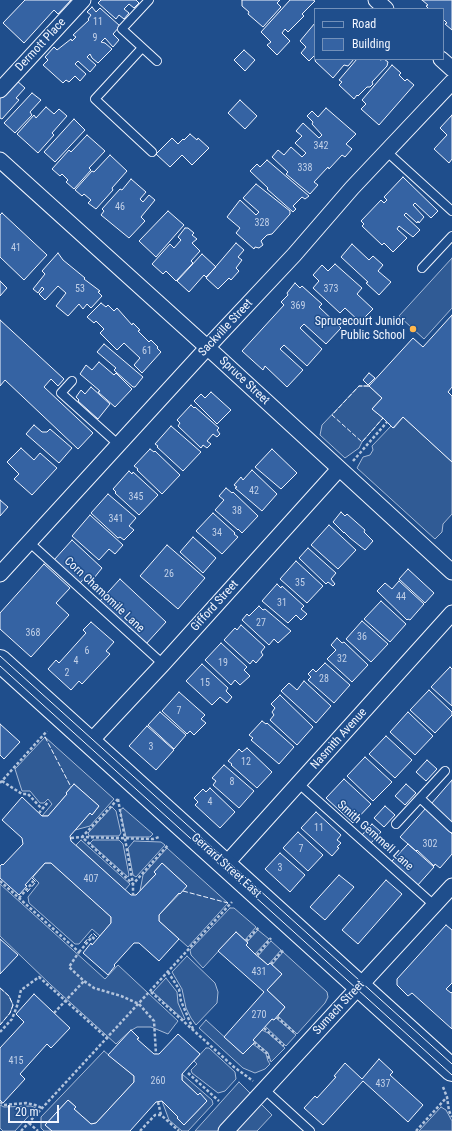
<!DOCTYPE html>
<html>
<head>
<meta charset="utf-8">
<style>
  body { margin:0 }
  #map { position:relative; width:452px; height:1131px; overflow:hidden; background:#1f4e8c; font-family:"Roboto Condensed",sans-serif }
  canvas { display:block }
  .legend { position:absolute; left:314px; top:8px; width:130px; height:52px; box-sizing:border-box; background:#1f4e8c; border:1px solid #7391ba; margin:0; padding:5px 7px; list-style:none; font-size:12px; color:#f2f6ff }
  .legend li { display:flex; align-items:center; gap:8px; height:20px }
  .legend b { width:20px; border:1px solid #7391ba }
  .scale { position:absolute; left:8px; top:1105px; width:51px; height:18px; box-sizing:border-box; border:2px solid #f2f6ff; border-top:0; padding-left:5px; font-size:12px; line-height:14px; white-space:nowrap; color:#f2f6ff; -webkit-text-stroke:3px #1f4e8c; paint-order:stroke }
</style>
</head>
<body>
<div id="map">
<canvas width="452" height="1131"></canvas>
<ul class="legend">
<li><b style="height:5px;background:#1f4e8c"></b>Road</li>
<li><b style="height:11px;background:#3563a3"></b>Building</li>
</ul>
<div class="scale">20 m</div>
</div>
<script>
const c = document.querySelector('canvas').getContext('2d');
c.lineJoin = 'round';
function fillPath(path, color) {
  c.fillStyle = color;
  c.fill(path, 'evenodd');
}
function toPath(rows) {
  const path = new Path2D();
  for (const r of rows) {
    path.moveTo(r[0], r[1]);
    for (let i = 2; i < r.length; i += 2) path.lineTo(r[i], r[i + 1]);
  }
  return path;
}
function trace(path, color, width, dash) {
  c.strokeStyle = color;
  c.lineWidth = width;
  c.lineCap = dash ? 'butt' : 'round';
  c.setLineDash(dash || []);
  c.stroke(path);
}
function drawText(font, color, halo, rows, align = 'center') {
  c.font = font + ' "Roboto Condensed",sans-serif';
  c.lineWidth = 3;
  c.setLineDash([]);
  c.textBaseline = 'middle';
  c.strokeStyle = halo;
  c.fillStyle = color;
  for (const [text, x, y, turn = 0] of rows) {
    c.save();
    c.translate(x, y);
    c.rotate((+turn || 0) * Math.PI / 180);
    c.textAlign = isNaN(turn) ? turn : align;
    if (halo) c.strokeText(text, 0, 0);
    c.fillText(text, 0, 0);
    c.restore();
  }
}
const built = toPath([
  [452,258,452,308,424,339,399,316,452,258],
  [359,386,369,386,382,398,372,409,383,418,362,442,359,448,345,458,320,435,322,425,359,386],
  [403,417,452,462,452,514,443,524,442,532,435,539,357,468,363,457,370,455,373,450,372,446,391,426,394,428,403,417],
  [45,737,114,799,90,826,75,830,90,813,92,815,99,806,74,784,66,793,67,794,48,816,42,816,52,804,48,799,44,803,40,803,30,791,22,791,15,769,45,737],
  [112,807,116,811,121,833,119,836,89,836,88,833,112,807],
  [123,808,153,834,150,837,126,837,120,810,123,808],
  [81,840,130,884,125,890,76,845,81,840],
  [93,840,119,840,123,844,129,875,128,877,90,843,93,840],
  [134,841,161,842,165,845,136,877,133,875,128,848,134,841],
  [167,848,228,903,188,947,159,921,159,915,187,886,162,863,154,872,156,874,140,891,143,875,167,848],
  [45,863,51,863,111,917,111,923,100,936,92,929,79,944,75,944,29,903,28,897,39,883,33,877,45,863],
  [0,884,105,979,118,965,178,1021,168,1034,151,1027,137,1027,130,1031,116,1044,51,985,0,936,0,884],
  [230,908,234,908,256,927,245,940,236,932,203,968,191,955,190,950,230,908],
  [258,930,269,939,255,954,246,945,248,943,247,942,258,930],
  [271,941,281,950,268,965,258,956,271,941],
  [283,952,327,992,328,997,325,1003,297,1034,278,1016,285,1007,267,990,282,974,272,965,283,952],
  [187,956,215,983,218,992,217,1003,196,1025,191,1018,186,1008,182,989,172,972,187,956],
  [166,978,177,992,178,1003,185,1019,184,1020,153,992,166,978],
  [0,988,9,996,13,1005,10,1013,0,1025,0,988],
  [276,1018,296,1035,286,1046,265,1026,272,1019,274,1020,276,1018],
  [206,1020,243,1054,253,1044,266,1054,268,1061,270,1064,265,1069,255,1073,243,1068,199,1028,206,1020],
  [262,1030,268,1033,285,1048,271,1062,268,1053,253,1040,262,1030],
  [206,1048,209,1048,235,1072,236,1079,225,1091,218,1093,192,1073,191,1070,197,1064,194,1061,206,1048],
  [104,1051,134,1076,134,1082,96,1123,91,1124,74,1109,76,1107,68,1100,45,1125,52,1131,44,1131,41,1128,41,1117,104,1051],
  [182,1074,212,1100,213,1104,188,1131,182,1131,169,1120,162,1101,178,1117,178,1118,184,1125,207,1101,200,1094,198,1095,182,1080,182,1074],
  [239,1082,272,1115,257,1131,195,1131,239,1082],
  [0,1105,4,1107,31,1106,36,1108,15,1131,3,1131,0,1128,0,1105],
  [441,1107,446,1110,452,1121,452,1131,419,1131,441,1107]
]);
const building = toPath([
  [25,0,71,0,58,14,54,10,24,43,3,23,25,0],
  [101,0,136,0,139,3,134,8,129,4,124,9,129,13,124,19,119,15,116,19,98,3,101,0],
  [242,0,280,0,277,3,281,7,263,27,248,14,249,12,242,6,242,0],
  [290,0,313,0,315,1,302,14,304,16,288,32,285,29,282,33,290,41,277,55,267,45,271,42,261,32,290,0],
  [422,0,452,0,452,30,445,24,447,23,443,19,443,9,429,9,426,6,428,5,422,0],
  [92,7,96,12,100,8,120,26,113,34,119,40,113,47,105,38,101,42,105,43,112,49,98,63,92,58,90,54,87,57,96,65,90,72,78,61,75,64,86,74,80,81,75,76,69,82,66,80,63,83,43,65,48,60,45,57,54,47,57,50,71,39,72,41,76,37,73,35,89,20,88,19,91,15,87,12,92,7],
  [315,23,315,55,309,61,301,53,306,47,300,41,315,23],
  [244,50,255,60,245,71,234,60,244,50],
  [316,59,354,59,348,66,344,65,333,78,315,61,316,59],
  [357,59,379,59,380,60,384,59,388,62,387,66,372,82,373,84,370,87,367,87,358,96,357,95,354,99,339,85,342,82,339,80,357,59],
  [392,65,401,73,399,75,405,81,407,79,414,85,379,125,361,109,366,104,362,100,392,65],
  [16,80,25,88,16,98,19,100,2,119,0,118,0,97,16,80],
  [32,93,41,100,30,112,32,115,15,133,4,123,32,93],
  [240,100,257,116,245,129,228,113,240,100],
  [46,107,54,114,59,109,67,116,52,133,54,135,38,153,17,134,34,115,36,118,46,107],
  [326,108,356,134,346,144,352,149,345,157,342,155,329,169,328,167,314,182,318,185,310,194,286,174,288,172,272,157,278,150,284,155,291,147,302,157,306,153,295,143,302,136,296,131,303,123,319,138,322,135,312,124,313,122,307,116,312,111,318,117,326,108],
  [452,115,452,159,449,163,434,149,447,135,440,128,452,115],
  [74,119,85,130,55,162,44,152,74,119],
  [190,134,197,140,198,138,209,148,192,165,182,155,170,167,156,154,172,138,178,144,183,139,184,140,190,134],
  [87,135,105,151,89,168,91,170,74,189,66,182,68,180,62,174,60,176,52,169,69,150,71,152,87,135],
  [110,155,127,171,112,188,113,190,96,209,88,203,91,200,84,194,82,196,75,190,92,171,94,172,110,155],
  [267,160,309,196,305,199,302,197,293,206,296,209,293,212,267,189,268,188,250,171,257,164,260,167,267,160],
  [403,177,438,211,431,218,415,203,413,205,424,217,419,223,418,221,417,223,406,213,404,215,420,230,413,237,399,226,397,229,407,238,393,252,384,243,382,245,362,226,364,224,361,221,381,200,384,203,387,200,384,197,403,177],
  [131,179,146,192,140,199,143,202,149,195,155,200,141,217,145,221,129,238,101,215,104,211,102,209,120,189,122,190,131,179],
  [256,184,290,211,290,214,272,234,267,235,261,241,263,245,259,248,255,247,254,249,236,233,240,228,227,217,240,200,256,215,259,212,243,198,256,184],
  [168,211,184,225,156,257,139,241,168,211],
  [2,213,47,255,24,280,0,257,0,215,2,213],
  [185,228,188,228,194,233,192,235,197,239,192,243,200,251,191,261,193,263,176,281,166,271,163,274,152,264,170,244,174,248,181,240,178,237,185,228],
  [236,243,244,250,238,257,242,260,236,268,239,271,231,280,229,278,218,289,206,278,236,243],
  [352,244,369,260,373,256,383,265,378,271,391,282,379,295,366,283,368,282,341,257,352,244],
  [58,253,63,260,85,278,84,279,100,291,98,292,102,296,91,308,87,304,83,309,79,304,68,316,56,306,66,293,58,286,45,300,39,294,44,289,42,287,38,293,33,289,45,274,42,271,58,253],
  [202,254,216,267,206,277,204,275,189,292,177,281,202,254],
  [335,264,362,288,357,294,373,309,360,322,345,308,340,313,313,288,319,281,313,275,322,265,328,271,335,264],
  [0,281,7,288,0,296,0,281],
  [295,283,300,288,302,286,322,304,319,307,341,328,326,344,304,324,300,328,322,349,307,366,284,345,280,349,303,370,287,387,265,366,263,370,242,351,284,305,281,302,288,295,287,293,295,283],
  [101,303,106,307,108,305,114,311,117,308,132,325,133,323,140,330,138,331,149,342,151,340,158,347,157,348,161,352,142,373,134,365,140,358,124,343,117,350,100,333,104,329,96,321,94,323,87,317,101,303],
  [452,315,452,387,448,392,452,396,452,462,403,417,393,428,383,418,372,409,382,398,369,386,413,338,423,347,452,315],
  [0,320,64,379,58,386,51,379,44,387,93,433,78,449,5,380,0,386,0,320],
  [104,344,143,377,135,387,133,387,116,372,114,370,116,368,97,352,104,344],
  [99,362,114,375,116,373,132,389,115,407,98,392,100,391,80,374,86,365,92,370,99,362],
  [369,373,375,378,368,385,363,380,369,373],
  [91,387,110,404,98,419,78,401,79,400,76,397,81,390,85,394,91,387],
  [211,392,231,410,217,424,194,401,201,394,205,398,211,392],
  [191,405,194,408,195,407,219,428,217,430,220,434,217,437,213,434,207,441,211,444,207,448,203,445,201,448,178,426,180,423,177,420,191,405],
  [34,425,42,432,47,432,50,429,72,448,59,463,26,434,34,425],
  [171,426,201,452,183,471,157,447,158,446,155,444,171,426],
  [21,448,34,460,40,453,57,468,32,495,14,479,19,474,7,462,21,448],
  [150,449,154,452,155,451,180,475,162,494,137,470,138,469,134,466,150,449],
  [272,449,297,473,281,489,255,467,272,449],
  [252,470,277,494,262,511,235,488,237,487,234,485,241,477,243,480,252,470],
  [129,471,132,474,133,472,158,495,139,515,115,493,116,492,113,489,129,471],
  [226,488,232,493,233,492,258,516,242,533,238,529,238,530,215,510,224,500,219,496,226,488],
  [108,494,136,518,129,526,134,530,124,540,120,537,118,538,91,513,108,494],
  [0,500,8,507,0,516,0,500],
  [341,512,345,516,347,514,365,530,364,532,373,541,365,550,350,538,344,532,344,533,333,522,341,512],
  [213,513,235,533,234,534,238,537,222,554,196,531,213,513],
  [90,515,123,545,115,554,109,549,99,560,72,536,90,515],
  [329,525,356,550,338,569,311,545,329,525],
  [193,537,216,558,203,573,180,552,193,537],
  [72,540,102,568,94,578,89,573,80,583,54,560,72,540],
  [167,545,205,578,178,609,140,576,167,545],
  [308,548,336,573,331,579,335,584,333,586,328,582,326,584,299,558,308,548],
  [296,561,323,586,307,603,280,579,296,561],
  [44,564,70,588,56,603,69,615,31,657,0,629,0,613,44,564],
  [408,569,434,593,425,603,399,579,408,569],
  [120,579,166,622,146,644,100,601,120,579],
  [399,581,424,604,410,620,408,619,407,620,377,591,385,583,392,589,399,581],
  [277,584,281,588,282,586,304,606,301,609,307,614,301,620,296,615,288,623,262,601,277,584],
  [381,601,406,624,390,642,364,619,381,601],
  [259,606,263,610,265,609,291,631,278,643,274,639,269,645,242,620,247,614,249,616,259,606],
  [362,621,388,644,371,662,346,639,362,621],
  [91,622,114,642,106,651,110,654,82,684,79,681,71,690,48,669,56,660,59,663,86,633,83,630,91,622],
  [241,625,265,647,261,652,263,655,256,663,253,660,250,664,224,640,235,628,237,630,241,625],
  [337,638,342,643,344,642,368,665,352,682,327,659,336,650,331,645,337,638],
  [221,643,247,667,244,670,250,676,240,685,235,680,231,685,205,660,221,643],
  [325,663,350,685,334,703,308,680,311,677,308,674,313,669,316,672,325,663],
  [202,664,228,688,226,691,232,697,227,703,220,697,212,705,186,681,202,664],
  [450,667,452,669,452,706,431,687,450,667],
  [304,681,331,706,316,723,281,691,289,683,297,690,304,681],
  [429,690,452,712,452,715,435,733,410,710,429,690],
  [179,692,205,715,201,719,206,723,194,735,190,731,187,734,162,711,179,692],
  [280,695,313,727,297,745,270,720,274,715,272,712,275,708,271,704,280,695],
  [160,712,186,735,174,749,148,725,160,712],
  [408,712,433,736,415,755,390,732,408,712],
  [262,721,266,724,267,723,294,747,279,764,251,740,253,738,249,735,262,721],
  [0,724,20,742,4,759,0,755,0,724],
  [147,726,174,750,156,770,129,746,147,726],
  [386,736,412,760,395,778,369,754,386,736],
  [247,748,272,772,257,788,231,765,232,764,228,761,239,749,242,752,247,748],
  [365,757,392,782,373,801,347,776,365,757],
  [427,760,437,769,426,781,416,772,427,760],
  [224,765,254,791,239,808,213,785,216,781,212,778,224,765],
  [344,779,371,804,353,823,326,798,344,779],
  [452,780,452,823,431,804,452,780],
  [74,784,99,806,92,815,90,813,70,836,71,841,131,895,136,895,156,874,154,872,162,863,187,886,180,894,179,893,159,915,159,921,179,939,159,961,139,943,134,943,114,965,115,966,108,975,83,953,91,943,92,945,111,923,111,917,51,863,45,863,25,885,27,886,19,895,0,878,0,866,2,864,3,865,23,844,22,838,2,820,22,797,42,816,48,816,67,794,66,793,74,784],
  [406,784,416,793,405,805,395,796,406,784],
  [210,788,235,812,220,828,195,805,198,802,194,798,203,789,206,792,210,788],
  [385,806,395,815,384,827,374,818,385,806],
  [426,808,443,823,442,824,452,834,452,854,440,868,435,864,434,866,417,850,416,851,400,837,426,808],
  [316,812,341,835,337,840,341,843,337,847,339,848,332,856,301,828,316,812],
  [372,824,381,832,370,844,361,836,372,824],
  [298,832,323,855,308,871,283,848,298,832],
  [408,844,434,867,417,886,391,862,408,844],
  [280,853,305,875,290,892,265,869,280,853],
  [339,875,354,887,325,920,310,907,339,875],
  [386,880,402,894,358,944,342,930,386,880],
  [446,925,452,930,452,983,446,989,451,993,452,992,452,1029,412,993,408,996,397,985,397,979,446,925],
  [236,932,248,943,246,945,255,954,268,965,270,963,282,974,267,990,285,1007,274,1020,272,1019,262,1030,253,1040,255,1042,243,1054,224,1037,264,992,218,951,236,932],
  [0,939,18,955,0,974,0,939],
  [34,994,70,1028,51,1048,47,1044,20,1074,25,1079,3,1103,0,1100,0,1048,24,1022,16,1014,34,994],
  [131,1030,139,1038,137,1039,154,1054,159,1054,178,1034,200,1054,182,1074,182,1080,198,1095,200,1093,207,1101,184,1125,177,1118,178,1117,162,1101,156,1102,130,1131,52,1131,45,1125,68,1100,76,1107,74,1109,91,1124,96,1123,134,1082,134,1076,108,1055,131,1030],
  [379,1059,393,1072,390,1075,423,1105,408,1122,363,1081,323,1125,304,1108,315,1096,317,1098,336,1077,334,1076,345,1063,362,1079,379,1059]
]);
const path = toPath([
  [353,461,387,422],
  [2,781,22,794,28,794,42,809],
  [0,783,47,731],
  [118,799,82,837,133,884,168,845],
  [118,799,133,884,133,895],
  [39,813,48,802],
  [71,838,82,837,153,839,159,837],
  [0,881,79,952,69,967,84,981,94,988,121,996,139,1004,154,1021,156,1054],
  [19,898,33,882,30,880],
  [246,941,259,927],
  [79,952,92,937,96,940],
  [257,955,271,938],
  [271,964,284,949],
  [168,972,179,989,181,1001,193,1029],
  [151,992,234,1067,253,1081],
  [54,1013,84,981],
  [277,1017,296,1034],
  [264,1028,284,1046],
  [0,1032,12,1019,17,1006,21,990,39,977,108,1039],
  [254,1042,267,1053,270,1061],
  [188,1073,219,1101],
  [443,1087,447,1097,449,1111,452,1117],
  [0,1102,4,1105,26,1103,35,1105,42,1108],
  [158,1102,161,1115],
  [29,1123,38,1131],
  [21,1131,232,902],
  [140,1131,155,1115,161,1115,179,1131],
  [416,1131,447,1097]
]);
const lane = toPath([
  [149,0,122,29,157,61],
  [142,48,95,99,152,152],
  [386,151,452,211],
  [422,268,452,236],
  [72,381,61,393,119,445],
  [30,543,163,664],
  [299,784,434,905],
  [420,798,452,828],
  [396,824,445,771],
  [264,1089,310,1131]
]);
const street = toPath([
  [376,0,386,9],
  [441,59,452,69],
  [0,90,83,0],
  [0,160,219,358,452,572],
  [0,574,217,337,294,255,352,188,452,82],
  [90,742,163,664,339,469],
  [225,865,452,613],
  [226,1131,452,886]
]);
const secondary = toPath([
  [0,661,452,1070]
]);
const tram = toPath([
  [0,656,452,1064],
  [0,666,452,1075]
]);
const fence = toPath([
  [369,386,359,386,332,415,362,442,383,418],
  [45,737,71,787],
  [183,891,228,903],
  [27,892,36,882,32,878],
  [84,943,93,933,98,938],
  [0,988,9,996,13,1005,10,1013,0,1025]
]);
const markers = [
  [413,329,4,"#ffb74d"]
];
const numberNames = [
  ["11",98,22],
  ["9",95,38],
  ["342",321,146],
  ["338",305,168],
  ["46",120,207],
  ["328",262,223],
  ["41",16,248],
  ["53",80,289],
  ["373",331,289],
  ["369",298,306],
  ["61",147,351],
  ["42",254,491],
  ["345",136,497],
  ["38",237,511],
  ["341",116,519],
  ["34",217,533],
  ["26",169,574],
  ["35",300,583],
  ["44",401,597],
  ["31",282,603],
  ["27",261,623],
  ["368",33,633],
  ["36",362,637],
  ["6",87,651],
  ["32",342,659],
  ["4",76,661],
  ["19",223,663],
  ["2",67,673],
  ["28",324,679],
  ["15",205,683],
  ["7",179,711],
  ["3",151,747],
  ["12",246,762],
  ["8",232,782],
  ["4",210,802],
  ["11",319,828],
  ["302",430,844],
  ["7",301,849],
  ["3",280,868],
  ["407",91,879],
  ["431",259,972],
  ["270",259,1015],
  ["415",16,1061],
  ["260",158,1081],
  ["437",383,1084]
];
const streetNames = [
  ["Dermott Place",41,45,-47],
  ["Sackville Street",226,328,-47],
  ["Spruce Street",244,381,43],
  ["Corn Chamomile Lane",104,595,43],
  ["Gifford Street",215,606,-48],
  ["Nasmith Avenue",339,739,-48],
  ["Smith Gemmell Lane",375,836,42],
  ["Gerrard Street East",226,866,42],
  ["Sumach Street",339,1008,-47]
];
const poiNames = [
  ["Sprucecourt Junior",405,322],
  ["Public School",405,336]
];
fillPath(built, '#305b95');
trace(built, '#a8bbd7', 1);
fillPath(building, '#3563a3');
trace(building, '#f2f6ff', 1);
trace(lane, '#f2f6ff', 10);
trace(street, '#f2f6ff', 17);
trace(secondary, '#f2f6ff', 24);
trace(path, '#b3c4dc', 2.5, [3, 2]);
trace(lane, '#1f4e8c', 8);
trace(street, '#1f4e8c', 15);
trace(secondary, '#1f4e8c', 22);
trace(tram, '#f2f6ff', 1);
trace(fence, '#f2f6ff', 1, [5, 2]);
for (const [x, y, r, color] of markers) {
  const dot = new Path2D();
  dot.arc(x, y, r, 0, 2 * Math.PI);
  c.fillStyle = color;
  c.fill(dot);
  trace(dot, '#1f4e8c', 1.5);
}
drawText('10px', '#c3d1e8', null, numberNames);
drawText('12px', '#f2f6ff', '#1f4e8c', streetNames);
drawText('12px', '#f2f6ff', '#1f4e8c', poiNames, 'right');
</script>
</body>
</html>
